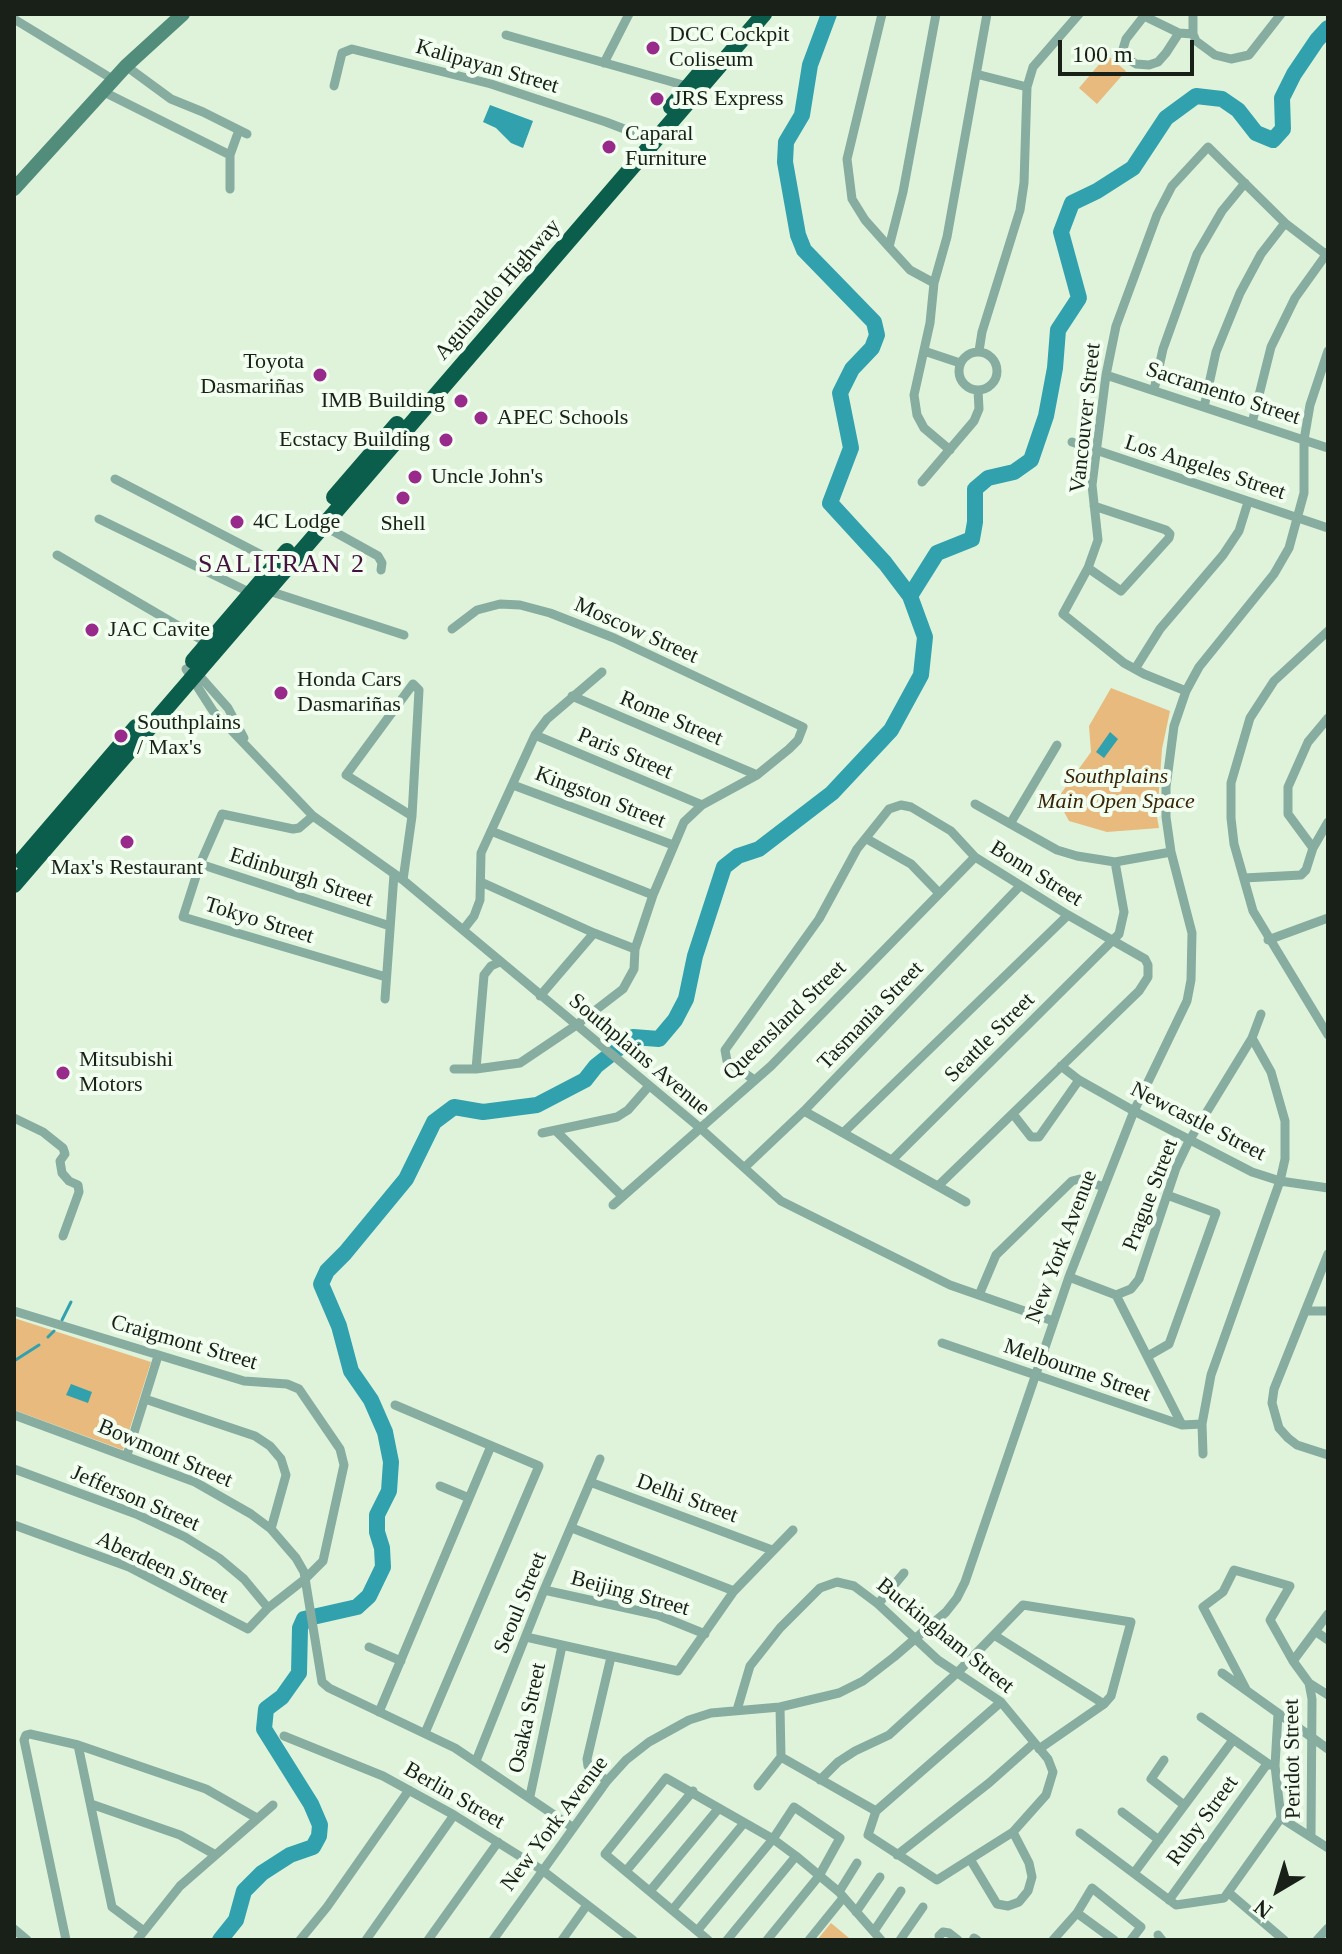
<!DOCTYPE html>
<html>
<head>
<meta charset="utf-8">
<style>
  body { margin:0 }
  #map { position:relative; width:1342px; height:1954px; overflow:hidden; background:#dff3db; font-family:Georgia,serif }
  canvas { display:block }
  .frame { position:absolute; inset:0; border:16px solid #192017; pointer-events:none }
  .north { position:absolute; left:1238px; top:1850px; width:80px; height:80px; -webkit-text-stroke:6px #f2feef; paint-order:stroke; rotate:218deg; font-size:22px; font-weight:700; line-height:32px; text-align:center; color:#192017 }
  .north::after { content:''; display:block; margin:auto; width:28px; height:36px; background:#192017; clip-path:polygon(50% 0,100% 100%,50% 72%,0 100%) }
  .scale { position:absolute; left:1058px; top:40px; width:136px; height:36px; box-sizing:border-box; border:4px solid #192017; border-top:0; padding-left:10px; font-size:24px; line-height:28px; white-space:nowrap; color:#192017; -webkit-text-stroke:6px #f2feef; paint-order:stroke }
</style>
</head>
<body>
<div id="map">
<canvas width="1342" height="1954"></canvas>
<div class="frame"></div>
<div class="north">N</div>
<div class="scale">100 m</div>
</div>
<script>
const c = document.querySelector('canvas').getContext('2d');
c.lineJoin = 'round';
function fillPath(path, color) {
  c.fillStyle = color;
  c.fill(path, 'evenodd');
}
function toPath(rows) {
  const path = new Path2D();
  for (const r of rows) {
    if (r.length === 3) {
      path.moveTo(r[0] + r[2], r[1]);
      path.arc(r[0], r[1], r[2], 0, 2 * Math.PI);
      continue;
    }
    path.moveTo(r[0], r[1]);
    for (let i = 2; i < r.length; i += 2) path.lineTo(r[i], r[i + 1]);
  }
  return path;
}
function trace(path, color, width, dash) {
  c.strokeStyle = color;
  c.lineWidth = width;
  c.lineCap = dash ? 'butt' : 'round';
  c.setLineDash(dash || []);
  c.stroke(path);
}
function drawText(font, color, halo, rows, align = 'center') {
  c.font = font + ' Georgia,serif';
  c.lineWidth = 8;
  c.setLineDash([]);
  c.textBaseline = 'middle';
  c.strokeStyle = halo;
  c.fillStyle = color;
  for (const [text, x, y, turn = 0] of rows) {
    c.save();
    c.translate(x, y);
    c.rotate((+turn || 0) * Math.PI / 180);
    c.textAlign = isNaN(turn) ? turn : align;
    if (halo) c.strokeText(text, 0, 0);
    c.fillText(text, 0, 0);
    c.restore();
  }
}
const green = toPath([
  [1107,55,1126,71,1097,104,1079,88],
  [1111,688,1170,711,1162,749,1157,817,1159,828,1107,832,1069,821,1057,799,1091,752,1089,726],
  [14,1318,151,1362,123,1450,14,1410],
  [831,1923,849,1938,848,1940,817,1940]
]);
const water = toPath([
  [490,105,533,121,523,148,511,143,496,128,483,122],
  [1110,732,1118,739,1104,758,1096,752],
  [71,1384,92,1392,88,1403,66,1395]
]);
const stream = toPath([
  [62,1320,71,1302],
  [48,1337,54,1331],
  [14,1361,39,1345]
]);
const river = toPath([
  [910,596,937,553,972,539,975,522,975,489,988,478,1014,472,1031,460,1046,416,1055,368,1058,330,1079,298,1061,232,1072,203,1097,191,1133,168,1166,118,1196,96,1222,99,1238,110,1256,133,1273,140,1283,129,1282,98,1294,74,1317,40,1328,28],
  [220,1940,236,1920,244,1891,262,1873,290,1855,313,1847,319,1836,320,1825,311,1804,264,1729,266,1709,282,1697,299,1673,300,1628,304,1619,357,1607,369,1596,383,1567,382,1548,377,1532,377,1515,389,1491,391,1462,385,1432,371,1400,351,1371,339,1326,321,1284,327,1271,345,1253,406,1179,434,1122,454,1107,483,1112,537,1105,585,1080,596,1066,633,1037,659,1039,675,1020,686,999,695,956,724,867,738,856,759,849,832,793,891,730,921,675,925,637,910,596,885,563,830,503,851,448,840,393,852,369,872,348,877,335,874,322,804,250,798,235,785,162,786,142,802,115,810,65,829,14]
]);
const street = toPath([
  [882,14,847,159,852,199,865,220,889,247],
  [1193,14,1193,34,1196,41,1215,55,1231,59,1249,55,1281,14],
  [14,19,114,80],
  [1179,33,1166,53,1158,62,1149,65,1136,64,1126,58,1123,49,1126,39,1144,16,1179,33,1193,34],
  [506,35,683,85,690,90],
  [604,63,629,14],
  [126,66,171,99,203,112,247,134],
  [976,74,1027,87],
  [334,86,342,53,352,49,491,84,606,122,640,135,652,143],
  [104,92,230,155],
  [230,189,230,155,239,130],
  [934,283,910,270,889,247,903,192,936,14],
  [924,351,960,363],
  [979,351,982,332,1020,210,1024,183,1027,87,1033,67,1079,14],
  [978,371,19],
  [1106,375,1328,448],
  [1154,390,1163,349,1197,254,1222,211,1245,183],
  [1204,407,1216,352,1240,293,1261,254,1285,223],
  [1252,423,1271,347,1295,298,1328,252],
  [1072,442,1328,528],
  [950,450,924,428,917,415,914,395,930,323,934,283,947,237,987,14],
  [115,479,277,563],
  [922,482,974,421,979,409,978,390],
  [99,519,251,593],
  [324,526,378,556,382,563,381,570],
  [57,555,209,644],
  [1088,568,1121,591,1169,538,1170,534,1166,530,1094,506],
  [269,591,404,635],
  [452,629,477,610,500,604,520,605,550,613,614,638,803,727,798,740,789,749,757,775,702,805,684,822,653,895,635,949,634,969,623,989,575,1026,520,1063,476,1069,454,1069],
  [1328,631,1274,681,1250,718,1231,783,1231,818,1234,844,1253,911,1328,1035],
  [186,669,213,711,313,816,403,880,699,1127,781,1201,950,1285,1053,1321],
  [1135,669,1160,629,1223,555,1239,531,1248,502],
  [193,672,197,673,228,708,244,738],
  [1186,691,1144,674,1124,663,1063,614,1088,568,1098,540,1092,485,1106,375,1116,326,1157,215,1172,186,1208,147,1285,223,1328,256],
  [572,696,757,775],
  [535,735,702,805],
  [513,785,673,845],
  [975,804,1057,850,1077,856,1115,862,1171,852],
  [313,816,299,828,293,829,222,814,200,864,183,917,386,977],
  [1010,824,1057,745],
  [491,831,653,895],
  [867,839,911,864,939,893],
  [1313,848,1288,814,1288,787,1308,742,1328,718],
  [200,864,390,926],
  [1244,878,1301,875,1306,870,1313,848,1328,822],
  [403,880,412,816,419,690,413,684,346,775,412,816],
  [481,882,594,933,635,949],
  [463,930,474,916,480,900,481,853,535,735,547,719,602,672],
  [1268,940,1328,918],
  [540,996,594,933],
  [385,999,394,874],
  [1061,1066,1079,1080,1134,1111,1252,1172,1280,1181,1328,1188],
  [476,1069,484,975,491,966,500,962],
  [753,1079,727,1061,725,1050,819,919,857,849,889,809,901,805,911,807,951,831,975,857,1068,915,1145,959,1148,965,1148,977,1139,991,938,1186],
  [804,1111,966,1202],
  [1013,1114,1031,1137,1039,1137,1079,1080],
  [14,1118,43,1132,63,1148,65,1154,60,1161,62,1173,69,1181,78,1185,79,1192,63,1236],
  [556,1131,622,1196],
  [542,1133,617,1117,628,1110,649,1086],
  [843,1133,1068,915],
  [892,1160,1119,934,1124,912,1115,862],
  [745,1167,804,1111,1020,886],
  [613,1205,771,1066,975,857],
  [1328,1254,1274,1389,1272,1403,1279,1428,1288,1438,1297,1445,1328,1455],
  [1069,1277,1116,1295,1131,1289,1139,1279,1176,1168,1189,1141,1252,1038,1261,1014],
  [979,1295,996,1255,1072,1181,1080,1179,1104,1187],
  [1116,1295,1182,1425],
  [14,1311,244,1381,287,1384,299,1389,340,1449,344,1465,323,1561,305,1579,268,1608,248,1629,129,1567,14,1525],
  [1305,1311,1328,1311],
  [942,1343,1182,1425,1202,1424],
  [1148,1356,1169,1344,1216,1213,1167,1195],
  [145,1399,255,1436,270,1446,281,1459,286,1475,271,1529],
  [395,1405,539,1466,425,1733],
  [14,1415,195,1482,251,1514,271,1529,296,1558,304,1572,322,1682,329,1688,455,1748,572,1827],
  [1203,1454,1202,1424,1211,1375,1280,1181,1285,1159,1285,1121,1271,1072,1252,1038],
  [127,1455,158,1356],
  [14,1469,136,1514,185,1537,219,1558,244,1579,268,1608],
  [590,1482,772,1550],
  [440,1486,469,1498],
  [572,1528,734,1591],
  [544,1590,658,1615,705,1634],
  [878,1604,904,1573],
  [1315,1631,1328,1640],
  [994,1635,1104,1704],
  [526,1637,678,1671,734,1591,793,1530],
  [369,1647,401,1661],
  [1293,1661,1328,1614],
  [1222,1673,1328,1749],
  [1309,1683,1312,1699,1311,1835],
  [1247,1691,1203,1607,1223,1592,1234,1570,1290,1586,1270,1620,1293,1661,1309,1683,1328,1695],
  [780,1707,781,1757,876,1811],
  [737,1710,750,1666,780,1628,820,1588,837,1582,854,1586,878,1604,938,1660,1001,1702,1048,1759,1053,1772,1046,1795,1013,1832,937,1880,868,1835,876,1811],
  [379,1712,491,1446],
  [1201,1717,1270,1765],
  [284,1736,383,1776,454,1815,542,1870,633,1940],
  [78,1745,112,1907,144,1931],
  [1164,1760,1151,1779,1184,1805],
  [476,1761,544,1590,600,1459],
  [820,1780,838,1762,855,1751,889,1735,957,1673,1023,1605,1131,1622,1111,1696,1104,1704,1039,1749],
  [607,1781,588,1766,587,1759,611,1657],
  [758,1786,781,1757],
  [530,1796,562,1646],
  [91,1804,180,1835,214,1854],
  [876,1811,1001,1702],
  [1122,1812,1159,1840],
  [1281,1818,1328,1848],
  [1080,1833,1176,1905,1224,1898,1281,1818,1275,1766,1278,1714],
  [897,1855,989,1783,1034,1743],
  [970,1859,997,1904,1008,1906,1019,1902,1028,1891,1032,1877,1029,1863,1013,1832],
  [626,1871,693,1791],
  [1134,1873,1233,1740],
  [650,1891,719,1808],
  [839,1892,857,1863],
  [1229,1893,1284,1940],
  [1169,1900,1267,1764],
  [673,1909,744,1823],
  [856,1912,880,1877],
  [1077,1913,1114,1940],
  [14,1929,27,1940],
  [697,1931,773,1839,794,1807,840,1838,819,1876,767,1940],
  [874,1931,901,1891],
  [1158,1935,1162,1940],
  [939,1936,943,1932,949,1933,958,1940],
  [66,1940,24,1740,26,1735,30,1734,78,1745,206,1789,255,1817],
  [137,1940,180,1886,273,1805],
  [300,1940,327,1907,409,1790],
  [366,1940,454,1815],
  [428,1940,498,1842],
  [493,1940,607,1781,626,1760,649,1742,689,1720,711,1713,780,1707,839,1693,863,1681,894,1657,946,1612,957,1598,965,1582,1069,1277,1134,1111,1187,1001,1191,980,1192,933,1171,852,1166,817,1166,787,1174,726,1186,691,1199,667,1274,574,1289,548,1304,493,1304,440,1310,405,1328,351],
  [562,1940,587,1905],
  [708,1940,605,1854,666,1778,773,1839,796,1856,839,1892,881,1940],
  [727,1940,796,1856],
  [809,1940,843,1898],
  [900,1940,923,1907],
  [973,1940,974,1938,977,1940],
  [1053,1940,1077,1913,1092,1888,1141,1927,1131,1940],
  [1317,1940,1328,1928]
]);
const secondary = toPath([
  [14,189,126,66,183,14]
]);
const highway = toPath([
  [671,107,705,67],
  [334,497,397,424],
  [193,661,287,551],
  [21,861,136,727],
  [14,885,764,14]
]);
const markers = [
  [653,48,8,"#972a8a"],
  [657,99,8,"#972a8a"],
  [609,147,8,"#972a8a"],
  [320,375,8,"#972a8a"],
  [461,401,8,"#972a8a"],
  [481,418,8,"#972a8a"],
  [446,440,8,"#972a8a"],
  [415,477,8,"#972a8a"],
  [403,498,8,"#972a8a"],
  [237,522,8,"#972a8a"],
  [92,630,8,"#972a8a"],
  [281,693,8,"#972a8a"],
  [121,736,8,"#972a8a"],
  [127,842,8,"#972a8a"],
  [63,1073,8,"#972a8a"]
];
const poiNames = [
  ["DCC Cockpit",669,35],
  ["Coliseum",669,60],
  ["JRS Express",673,99],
  ["Caparal",625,134],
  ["Furniture",625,159],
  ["Toyota",304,362,"right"],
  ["Dasmariñas",304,387,"right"],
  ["IMB Building",445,401,"right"],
  ["APEC Schools",497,418],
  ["Ecstacy Building",430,440,"right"],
  ["Uncle John's",431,477],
  ["4C Lodge",253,522],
  ["Shell",403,524,"center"],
  ["JAC Cavite",108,630],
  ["Honda Cars",297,680],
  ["Dasmariñas",297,705],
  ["Southplains",137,723],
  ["/ Max's",137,748],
  ["Max's Restaurant",127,868,"center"],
  ["Mitsubishi",79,1060],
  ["Motors",79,1085]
];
const streetNames = [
  ["Kalipayan Street",487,67,16],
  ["Aguinaldo Highway",498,290,-49],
  ["Sacramento Street",1223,394,18],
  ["Vancouver Street",1086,418,-84],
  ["Los Angeles Street",1205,468,18],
  ["Moscow Street",636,631,24],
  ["Rome Street",671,719,23],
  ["Paris Street",625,754,23],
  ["Kingston Street",600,798,21],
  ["Bonn Street",1036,874,32],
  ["Edinburgh Street",301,878,18],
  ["Tokyo Street",259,921,17],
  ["Tasmania Street",871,1016,-46],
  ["Queensland Street",785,1021,-44],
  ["Seattle Street",990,1038,-45],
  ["Southplains Avenue",639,1055,40],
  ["Newcastle Street",1198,1122,27],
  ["Prague Street",1151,1195,-69],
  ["New York Avenue",1062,1247,-69],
  ["Craigmont Street",184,1343,16],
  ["Melbourne Street",1077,1371,19],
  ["Bowmont Street",165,1454,23],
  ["Jefferson Street",135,1499,23],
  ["Delhi Street",687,1499,20],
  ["Aberdeen Street",162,1568,25],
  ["Beijing Street",630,1594,15],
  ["Seoul Street",521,1603,-68],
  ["Buckingham Street",945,1636,39],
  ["Osaka Street",528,1718,-78],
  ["Peridot Street",1293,1759,-91],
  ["Berlin Street",454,1796,30],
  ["Ruby Street",1203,1821,-54],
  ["New York Avenue",555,1824,-53]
];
const parkNames = [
  ["Southplains",1116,777],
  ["Main Open Space",1116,802]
];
const quarterNames = [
  ["SALITRAN 2",282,565]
];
fillPath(green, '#e8ba7e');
fillPath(water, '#31a1ae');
trace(stream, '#31a1ae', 3);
trace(river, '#31a1ae', 16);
trace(street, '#87aca0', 9);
trace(secondary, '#528c7b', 14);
trace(highway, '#0c5e4c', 16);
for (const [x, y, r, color] of markers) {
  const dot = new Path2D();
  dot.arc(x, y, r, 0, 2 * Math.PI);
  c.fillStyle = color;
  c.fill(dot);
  trace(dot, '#f2feef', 3);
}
drawText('22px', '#192017', '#f2feef', poiNames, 'left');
drawText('22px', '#192017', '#f2feef', streetNames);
drawText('italic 22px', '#382508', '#f2feef', parkNames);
c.letterSpacing = '2px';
drawText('26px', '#45113f', '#f2feef', quarterNames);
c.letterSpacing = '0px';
</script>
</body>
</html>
